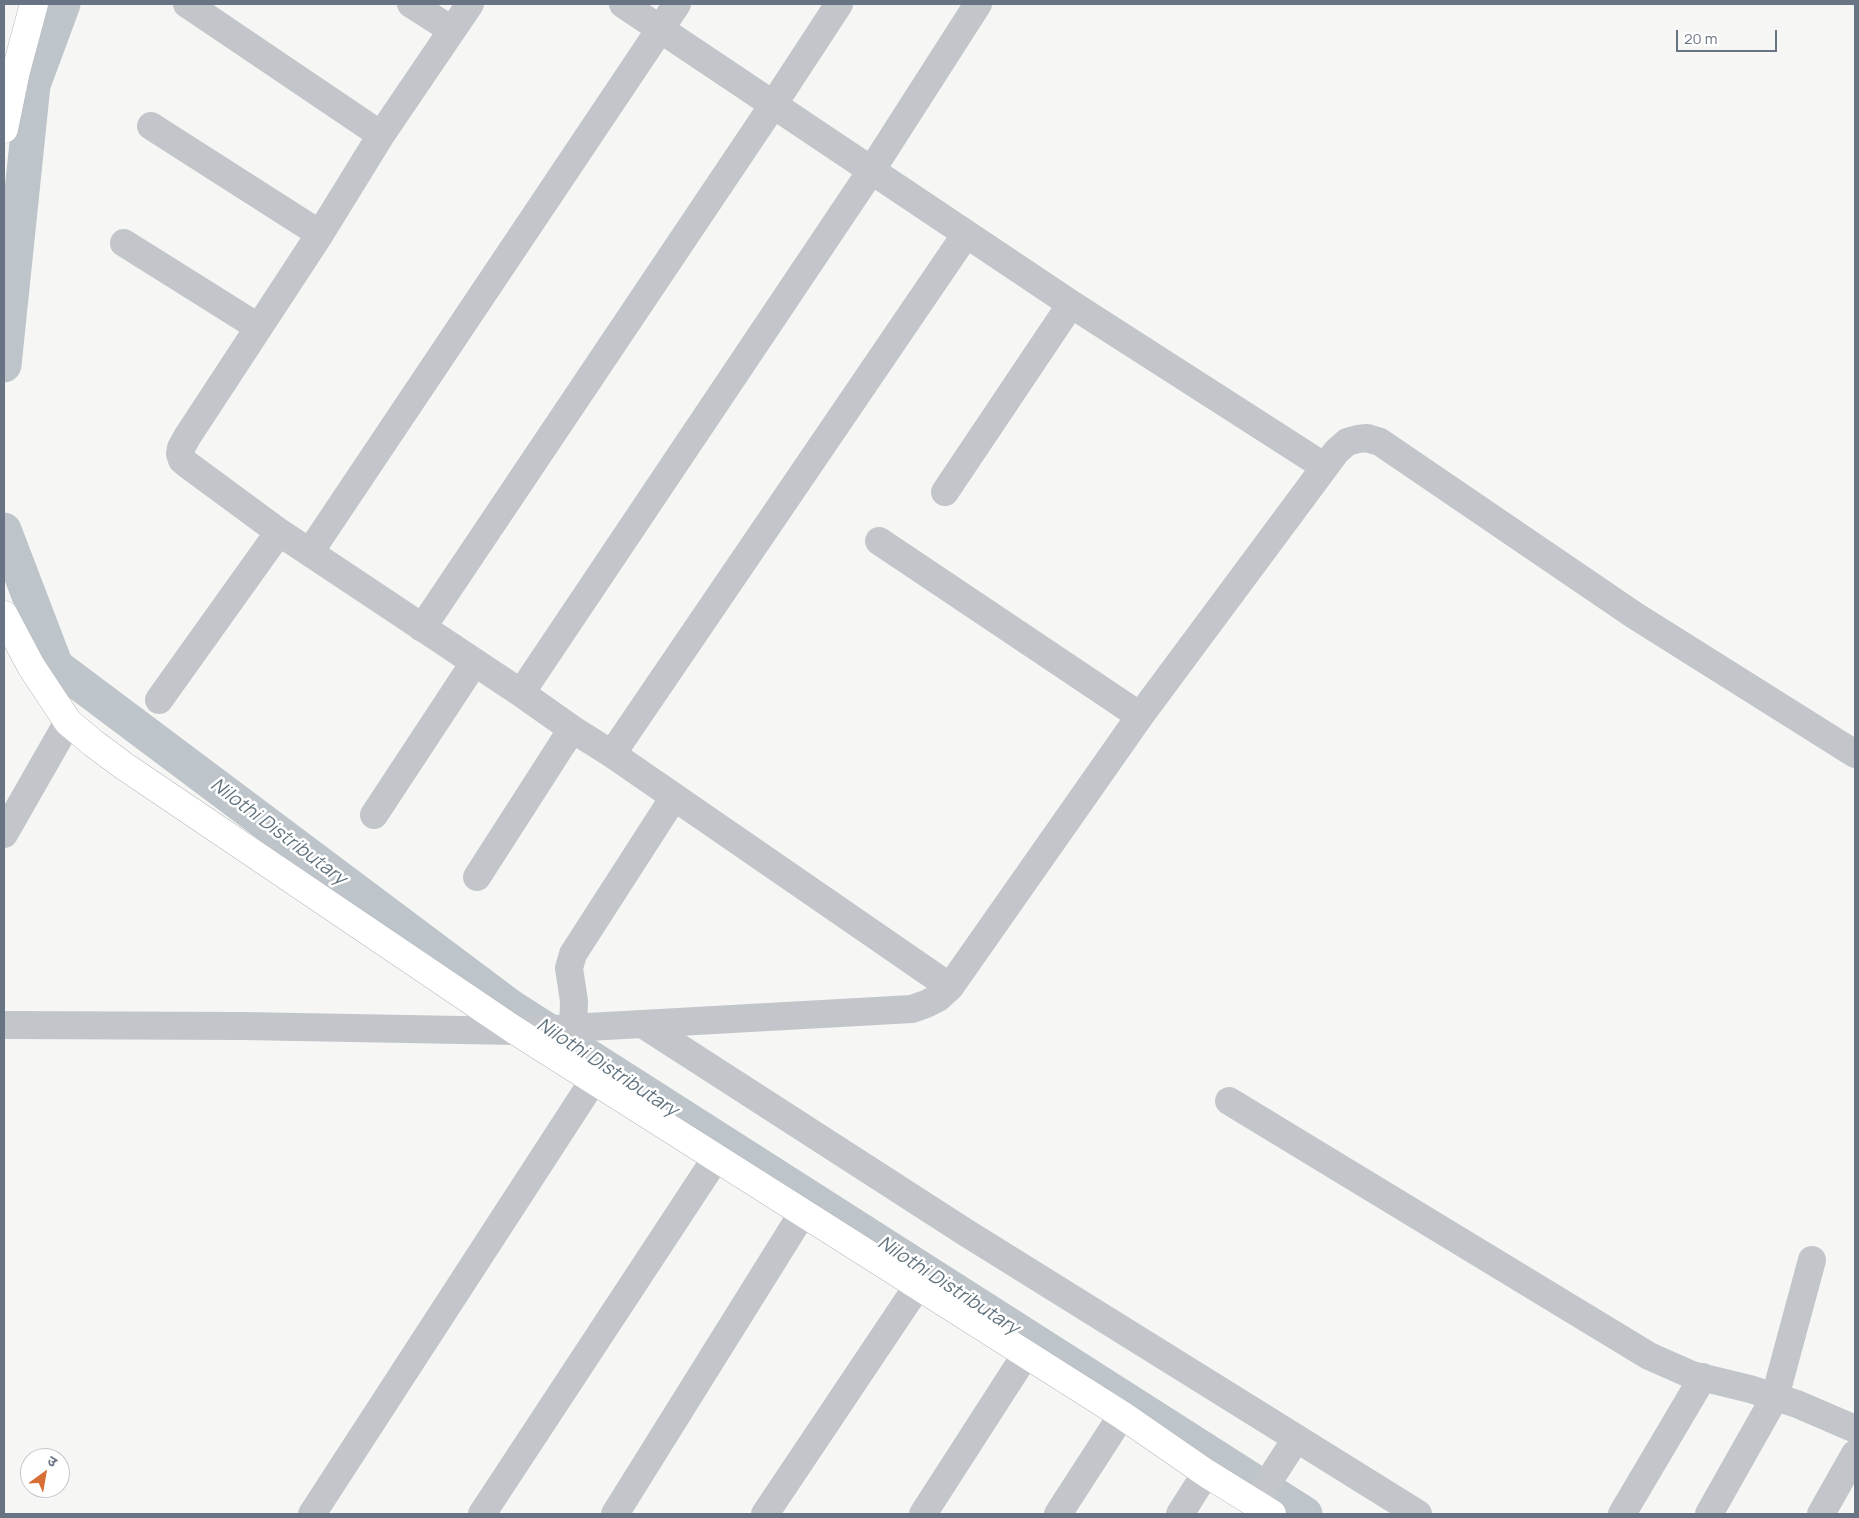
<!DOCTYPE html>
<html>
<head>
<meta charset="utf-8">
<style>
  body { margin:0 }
  #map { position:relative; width:1859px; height:1518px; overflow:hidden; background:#f6f7f4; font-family:Manrope,"Noto Sans Devanagari",sans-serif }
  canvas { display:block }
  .frame { position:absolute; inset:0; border:5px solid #687383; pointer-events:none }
  .north { position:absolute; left:20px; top:1448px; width:50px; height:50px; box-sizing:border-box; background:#fff; border:1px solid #c3c7cd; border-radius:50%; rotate:32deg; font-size:14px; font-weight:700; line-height:20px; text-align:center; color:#687383 }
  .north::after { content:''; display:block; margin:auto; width:18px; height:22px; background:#d76e34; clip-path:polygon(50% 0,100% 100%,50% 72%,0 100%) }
  .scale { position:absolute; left:1676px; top:30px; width:101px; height:22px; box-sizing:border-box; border:2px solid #687383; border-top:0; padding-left:6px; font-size:15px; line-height:18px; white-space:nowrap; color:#687383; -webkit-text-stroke:4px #fff; paint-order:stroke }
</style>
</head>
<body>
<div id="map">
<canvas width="1859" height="1518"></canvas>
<div class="frame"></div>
<div class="north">उ</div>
<div class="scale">20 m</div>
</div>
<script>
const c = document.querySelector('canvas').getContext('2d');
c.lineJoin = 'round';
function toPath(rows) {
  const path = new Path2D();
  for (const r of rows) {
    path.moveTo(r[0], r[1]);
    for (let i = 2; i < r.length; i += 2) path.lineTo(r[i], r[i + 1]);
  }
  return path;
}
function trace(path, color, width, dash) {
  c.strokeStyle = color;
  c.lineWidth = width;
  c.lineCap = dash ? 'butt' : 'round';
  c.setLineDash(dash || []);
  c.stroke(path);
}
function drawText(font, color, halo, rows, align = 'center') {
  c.font = font + ' Manrope,sans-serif';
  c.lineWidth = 5;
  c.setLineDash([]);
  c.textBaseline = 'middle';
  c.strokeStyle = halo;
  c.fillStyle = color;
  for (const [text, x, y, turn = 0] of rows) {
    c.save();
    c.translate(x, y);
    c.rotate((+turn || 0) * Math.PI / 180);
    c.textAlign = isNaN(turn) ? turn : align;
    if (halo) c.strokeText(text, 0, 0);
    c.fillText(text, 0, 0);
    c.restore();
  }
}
const canal = toPath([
  [4,365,33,85,63,4],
  [4,530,56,666,511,1007,1305,1514]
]);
const street = toPath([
  [187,4,381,135],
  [411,4,452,30],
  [470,4,381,135,320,234,187,437,181,448,180,454,182,460,188,465,279,532,521,693,572,729,612,754,950,987],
  [623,4,1071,304,1325,467],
  [151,126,320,234],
  [124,243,258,327],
  [945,492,1071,304],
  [879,541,1140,716],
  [310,552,677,4],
  [422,628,773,105,839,4],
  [521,693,871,171,978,4],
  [159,700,279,532],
  [612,754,966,234],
  [374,815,474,663],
  [4,834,68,722],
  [477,877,572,729],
  [4,1025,242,1026,516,1031,912,1009,926,1004,938,998,950,987,1140,716,1336,452,1347,442,1358,439,1367,438,1380,442,1634,615,1855,754],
  [644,1025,965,1232,1418,1514],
  [573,1029,574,1001,569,968,573,954,674,797],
  [1229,1101,1649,1356,1692,1375,1750,1389,1797,1404,1855,1429],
  [1254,1504,1296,1439],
  [312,1514,593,1081],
  [482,1514,716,1158],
  [615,1514,802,1214],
  [765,1514,917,1287],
  [923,1514,1026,1354],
  [1058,1514,1122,1415],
  [1180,1514,1206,1473],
  [1622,1514,1703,1377],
  [1709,1514,1775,1397,1812,1260],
  [1821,1514,1855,1454]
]);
const secondary = toPath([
  [4,129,16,71,34,4],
  [4,615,31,666,68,722,93,743,124,766,516,1031,1122,1415,1206,1473,1272,1514]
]);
const waterNames = [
  ["Nilothi Distributary",278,832,37],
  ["Nilothi Distributary",607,1068,33],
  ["Nilothi Distributary",948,1286,33]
];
trace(canal, '#bdc4ca', 35);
trace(secondary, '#b5b8bd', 29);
trace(street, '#c2c5c9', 28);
trace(secondary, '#fff', 28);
drawText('italic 19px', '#63747f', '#fff', waterNames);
</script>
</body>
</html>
